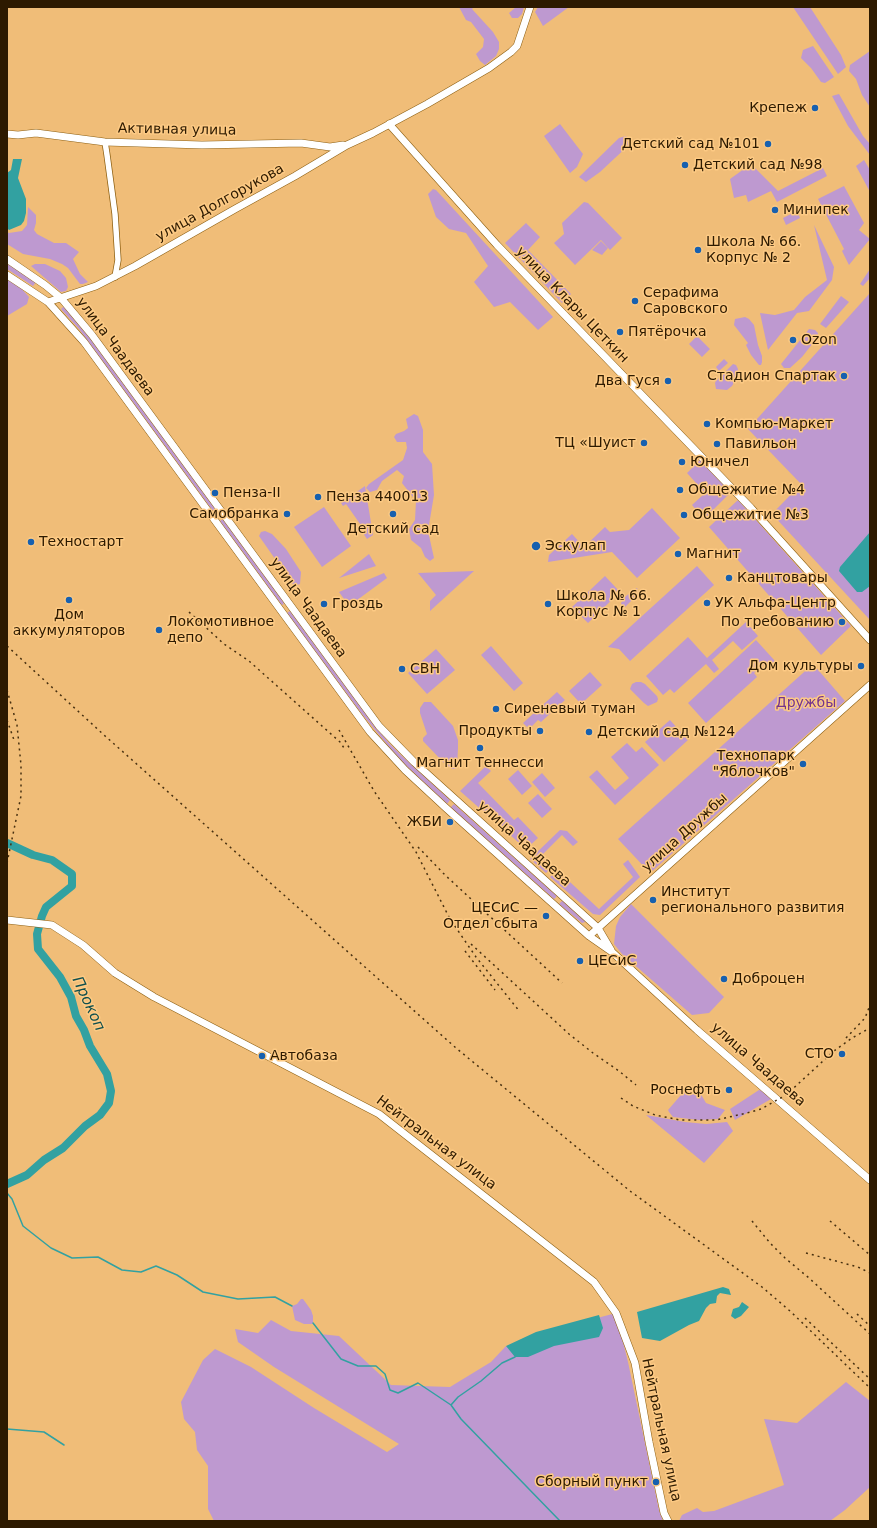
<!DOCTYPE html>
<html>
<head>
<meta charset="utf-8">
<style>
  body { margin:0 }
  #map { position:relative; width:877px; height:1528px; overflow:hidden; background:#f0bd78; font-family:"DejaVu Sans",sans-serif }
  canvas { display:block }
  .frame { position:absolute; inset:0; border:8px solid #2d1a00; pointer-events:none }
</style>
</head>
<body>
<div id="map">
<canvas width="877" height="1528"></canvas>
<div class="frame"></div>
</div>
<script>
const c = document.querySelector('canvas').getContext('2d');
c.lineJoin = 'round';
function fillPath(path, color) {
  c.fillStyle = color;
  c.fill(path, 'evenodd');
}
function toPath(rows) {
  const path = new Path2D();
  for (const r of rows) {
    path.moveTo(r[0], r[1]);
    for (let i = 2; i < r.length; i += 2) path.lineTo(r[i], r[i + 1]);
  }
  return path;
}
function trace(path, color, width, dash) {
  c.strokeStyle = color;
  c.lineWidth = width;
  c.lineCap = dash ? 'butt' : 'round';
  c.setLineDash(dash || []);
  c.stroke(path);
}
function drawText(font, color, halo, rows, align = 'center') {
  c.font = font + ' "DejaVu Sans",sans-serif';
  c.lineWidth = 3;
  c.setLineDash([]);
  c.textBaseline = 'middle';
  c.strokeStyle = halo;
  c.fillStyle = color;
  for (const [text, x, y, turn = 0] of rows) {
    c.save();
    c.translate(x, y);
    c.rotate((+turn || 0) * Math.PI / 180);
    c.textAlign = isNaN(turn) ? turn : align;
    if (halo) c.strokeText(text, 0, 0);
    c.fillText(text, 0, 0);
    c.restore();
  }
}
const green = toPath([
  [459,7,474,7,472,9,493,32,499,42,499,49,496,56,485,65,480,61,476,54,483,47,484,39,471,22,466,20],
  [516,7,524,7,522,14,518,18,512,18,509,13],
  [538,7,569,7,543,26,535,12],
  [793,7,810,7,841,55,846,67,838,74],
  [813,46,834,77,825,83,821,82,811,68,801,58,803,50],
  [870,51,870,107,862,95,856,79,849,71,850,65],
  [839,94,863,136,870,144,870,155,848,126,832,96],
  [560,124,583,154,577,167,570,173,544,136],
  [626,136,630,139,630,144,600,172,586,182,579,177,619,138],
  [864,160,870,170,870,192,856,166],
  [751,164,778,191,823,168,827,176,777,202,771,191,748,202,746,195,734,198,730,179],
  [844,186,864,223,859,230,870,239,849,265,842,251,844,249,818,199],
  [433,189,436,190,553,317,538,330,510,302,494,307,474,282,488,266,466,233,449,229,436,217,428,194],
  [584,202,588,203,622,238,610,250,601,240,575,265,554,243,564,234,562,223],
  [28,207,36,215,36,223,34,230,37,234,54,243,66,243,79,252,73,259,80,274,88,282,83,284,80,284,68,268,62,264,50,259,23,254,7,244,7,232,9,233,22,231,27,225],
  [797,211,800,218,786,225,783,218],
  [526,223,540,237,528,250,571,294,562,303,505,243],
  [814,225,834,267,832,280,809,311,797,313,768,350,760,313,775,315,794,310,805,297,827,280],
  [601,241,608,248,602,255,592,250],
  [7,263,36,282,33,286,7,269],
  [35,264,45,264,60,271,66,278,68,287,66,291,61,292,31,266],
  [870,269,870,278,863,286,860,284],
  [7,278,20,287,29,297,27,304,7,316],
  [870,293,870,620,772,514,801,484,748,429],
  [841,296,849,302,826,328,820,324],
  [64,306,84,329,219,513,216,515,79,329,61,309],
  [745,317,749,319,754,325,758,345,762,356,762,362,761,365,759,365,751,355,746,345,748,343,734,325,735,319],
  [809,329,815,330,818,333,817,338,802,357,790,368,784,368,781,364],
  [697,336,710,349,702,357,689,344],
  [724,359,728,363,719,371,716,367],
  [733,364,736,365,738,369,736,379,732,386,727,390,716,389,715,383,716,381],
  [414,414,418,416,423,430,423,452,432,464,434,495,428,531,434,558,430,561,425,557,421,548,411,540,409,529,415,520,416,501,402,483,404,476,397,470,382,481,377,490,370,492,366,488,369,484,403,460,407,448,406,442,397,442,394,437,396,434,404,431,408,428,406,419],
  [700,460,731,492,704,519,692,505,705,493,687,473],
  [365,486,373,535,367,539,363,533,365,531,346,504,343,506,341,503],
  [738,500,851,626,821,655,709,527],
  [324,507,351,546,322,567,294,527],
  [652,508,680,538,637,578,612,552,548,562,549,555,572,534,584,547,605,527,610,532,629,530],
  [223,519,284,602,283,605,281,604,220,521],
  [265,531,272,534,286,549,301,572,300,584,294,586,259,536,261,532],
  [369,554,376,566,339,578],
  [697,566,714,585,630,661,619,649,608,647],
  [474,571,430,611,430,601,436,595,418,573],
  [384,573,387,578,349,606,339,592],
  [605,576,620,592,588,623,572,607],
  [637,588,638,591,631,601,625,607,622,606,621,603,626,596],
  [290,611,365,712,388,742,402,756,450,800,447,804,399,759,362,714,287,613],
  [746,622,758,636,742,650,733,641,712,660,719,669,714,673,706,664,674,693,670,689,663,695,646,676,688,637,707,658],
  [756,640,775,661,769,666,766,663,754,673,757,677,706,723,688,703],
  [491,646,523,683,514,691,481,655],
  [436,649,455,670,427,694,408,673],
  [813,664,845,701,650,873,618,839],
  [590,672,602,685,581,704,569,691],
  [636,682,641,682,645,684,657,696,658,699,657,702,648,706,644,703,630,689,632,684],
  [557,692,565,700,541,722,538,720,531,727,529,725,527,727,523,723],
  [424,702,431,702,453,726,458,740,458,748,457,767,455,769,452,769,443,762,423,741,423,738,427,734,420,713,420,708],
  [670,720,688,740,664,762,645,742],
  [627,743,636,752,642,747,659,765,615,805,589,777,597,770,615,790,629,778,611,757],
  [486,766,491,771,478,783,514,820,518,817,538,838,526,849,460,791],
  [518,770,532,786,522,795,508,779],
  [542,773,555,788,545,797,532,782],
  [538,794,552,809,542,818,528,803],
  [454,804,557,896,554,899,450,808],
  [560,830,567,831,578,842,573,846,562,835,541,856,552,867,546,873,530,859],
  [628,860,640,877,600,915,593,914,550,877,557,870,599,909,633,877,623,864],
  [563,900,585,920,585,922,582,923,559,904],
  [631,904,724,997,709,1013,692,1015,622,954,614,944,616,926,620,917],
  [687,1088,699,1091,706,1103,725,1110,718,1119,699,1120,673,1117,669,1112,668,1110],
  [759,1090,766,1092,771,1099,735,1120,730,1109],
  [646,1115,685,1122,706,1124,727,1122,733,1131,704,1163],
  [301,1299,303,1299,311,1310,313,1316,313,1323,312,1324,304,1324,295,1320,292,1306,297,1304],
  [616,1313,628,1362,659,1510,663,1521,214,1521,208,1509,208,1466,197,1450,195,1432,184,1419,181,1402,203,1360,215,1349,251,1367,314,1408,387,1452,399,1444,274,1367,238,1342,235,1329,258,1333,271,1320,291,1331,339,1336,391,1385,450,1387,491,1362,506,1346,510,1350,537,1334],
  [846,1382,870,1401,870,1487,845,1510,830,1521,679,1521,682,1515,697,1508,703,1512,714,1511,784,1485,764,1419,797,1423]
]);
const water = toPath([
  [13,159,22,159,18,178,26,199,26,213,24,221,21,225,9,230,7,228,7,173,11,170],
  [870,532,870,586,862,592,857,592,839,571,840,567],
  [723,1287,729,1289,731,1295,720,1293,717,1296,716,1303,710,1304,706,1308,699,1321,689,1325,660,1341,642,1338,637,1312],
  [742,1302,749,1307,741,1316,735,1319,731,1316,733,1309,739,1307],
  [599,1315,603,1328,599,1337,554,1346,528,1357,515,1357,506,1346,536,1332]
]);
const stream = toPath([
  [7,1193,12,1199,23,1226,51,1248,72,1258,98,1257,122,1270,141,1272,156,1266,177,1275,203,1292,238,1299,275,1297,292,1306],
  [313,1323,341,1359,358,1366,376,1366,385,1374,390,1390,398,1393,418,1383,451,1405,461,1419,560,1521],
  [451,1405,458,1397,481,1381,502,1363,515,1357],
  [7,1429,44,1432,64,1445]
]);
const river = toPath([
  [7,843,33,855,52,860,72,874,72,886,46,907,42,916,37,934,38,949,60,977,71,997,76,1016,84,1030,90,1046,107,1074,111,1091,109,1103,100,1115,85,1126,63,1148,44,1160,27,1175,7,1184]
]);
const minor = toPath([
  [105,142,107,155,115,214,118,260,115,277]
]);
const major = toPath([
  [389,124,497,245,751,508,870,640],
  [7,134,18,135,36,133,105,142,202,145,301,143,330,147,343,145],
  [7,259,45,285,61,298,92,335,379,726,414,762,598,928,611,950],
  [7,275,48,302,84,342,370,732,405,770,446,808,589,936,612,952,697,1030,870,1180],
  [48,302,96,286,135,266,235,209,295,176,347,145,373,133,427,104,489,68,511,52,517,46,530,7],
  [7,920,52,925,83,945,115,973,154,997,379,1114,594,1282,616,1313,635,1363,649,1442,664,1513,668,1521],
  [589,936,870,685]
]);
const rail = toPath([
  [189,612,224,644,249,661,322,726,340,742,344,748],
  [7,646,104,735,456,1048,630,1191,762,1287,790,1311,870,1388],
  [7,690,17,725,21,765,21,796,7,863],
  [7,720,14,740],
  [339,730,374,791,416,852,450,919,476,957,520,1012],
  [418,847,445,875,562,983],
  [471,944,569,1034,593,1053,619,1071,636,1085],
  [465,951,495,990],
  [846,1038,865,1018,870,1005],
  [621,1098,633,1106,655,1115,680,1120,716,1120,747,1113,761,1109,786,1095,834,1051,852,1038,870,1028],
  [752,1221,770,1243,785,1258,809,1278,870,1334],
  [830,1221,870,1255],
  [806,1253,858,1267,870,1273],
  [857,1314,870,1326],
  [805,1318,870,1379]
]);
const markers = [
  [815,108,4,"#1760af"],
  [768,144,4,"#1760af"],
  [685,165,4,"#1760af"],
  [775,210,4,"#1760af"],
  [698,250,4,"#1760af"],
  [635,301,4,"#1760af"],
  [620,332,4,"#1760af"],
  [793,340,4,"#1760af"],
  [844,376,4,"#1760af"],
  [668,381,4,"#1760af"],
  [707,424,4,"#1760af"],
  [644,443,4,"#1760af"],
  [717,444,4,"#1760af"],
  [682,462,4,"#1760af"],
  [680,490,4,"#1760af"],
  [215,493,4,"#1760af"],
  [318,497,4,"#1760af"],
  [287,514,4,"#1760af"],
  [393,514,4,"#1760af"],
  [684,515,4,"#1760af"],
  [31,542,4,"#1760af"],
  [536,546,5,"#1760af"],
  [678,554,4,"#1760af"],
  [729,578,4,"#1760af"],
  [69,600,4,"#1760af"],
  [707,603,4,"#1760af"],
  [324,604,4,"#1760af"],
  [548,604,4,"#1760af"],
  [842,622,4,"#1760af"],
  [159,630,4,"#1760af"],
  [861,666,4,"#1760af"],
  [402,669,4,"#1760af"],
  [496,709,4,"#1760af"],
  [540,731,4,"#1760af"],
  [589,732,4,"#1760af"],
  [480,748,4,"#1760af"],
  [803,764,4,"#1760af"],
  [450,822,4,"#1760af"],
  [653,900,4,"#1760af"],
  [546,916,4,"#1760af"],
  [580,961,4,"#1760af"],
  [724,979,4,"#1760af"],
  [842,1054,4,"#1760af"],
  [262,1056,4,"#1760af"],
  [729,1090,4,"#1760af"],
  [656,1482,4,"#1760af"]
];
const poiNames = [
  ["Крепеж",807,108,"right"],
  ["Детский сад №101",760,144,"right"],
  ["Детский сад №98",693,165],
  ["Минипек",783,210],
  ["Школа № 66.",706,242],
  ["Корпус № 2",706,258],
  ["Серафима",643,293],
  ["Саровского",643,309],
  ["Пятёрочка",628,332],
  ["Ozon",801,340],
  ["Стадион Спартак",836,376,"right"],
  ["Два Гуся",660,381,"right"],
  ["Компью-Маркет",715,424],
  ["ТЦ «Шуист",636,443,"right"],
  ["Павильон",725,444],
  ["Юничел",690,462],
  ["Общежитие №4",688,490],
  ["Пенза-II",223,493],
  ["Пенза 440013",326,497],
  ["Самобранка",279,514,"right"],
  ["Общежитие №3",692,515],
  ["Детский сад",393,529,"center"],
  ["Техностарт",39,542],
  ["Эскулап",545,546],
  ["Магнит",686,554],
  ["Канцтовары",737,578],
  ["Школа № 66.",556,596],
  ["Корпус № 1",556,612],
  ["УК Альфа-Центр",715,603],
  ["Гроздь",332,604],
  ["Дом",69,615,"center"],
  ["аккумуляторов",69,631,"center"],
  ["Локомотивное",167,622],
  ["депо",167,638],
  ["По требованию",834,622,"right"],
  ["Дом культуры",853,666,"right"],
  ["СВН",410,669],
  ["Сиреневый туман",504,709],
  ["Продукты",532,731,"right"],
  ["Детский сад №124",597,732],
  ["Технопарк",795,756,"right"],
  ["\"Яблочков\"",795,772,"right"],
  ["Магнит Теннесси",480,763,"center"],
  ["ЖБИ",442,822,"right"],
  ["Институт",661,892],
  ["регионального развития",661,908],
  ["ЦЕСиС —",538,908,"right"],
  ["Отдел сбыта",538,924,"right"],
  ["ЦЕСиС",588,961],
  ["Доброцен",732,979],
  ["СТО",834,1054,"right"],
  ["Автобаза",270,1056],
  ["Роснефть",721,1090,"right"],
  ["Сборный пункт",648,1482,"right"]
];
const streetNames = [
  ["Активная улица",177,130,1],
  ["улица Долгорукова",220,203,-29],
  ["улица Клары Цеткин",572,305,46],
  ["улица Чаадаева",115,347,53],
  ["улица Чаадаева",308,608,54],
  ["улица Дружбы",685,833,-42],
  ["улица Чаадаева",524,844,42],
  ["улица Чаадаева",758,1065,41],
  ["Нейтральная улица",436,1143,37],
  ["Нейтральная улица",661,1430,78]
];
const parkNames = [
  ["Дружбы",806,703]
];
const waterNames = [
  ["Прокоп",88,1004,65]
];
fillPath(green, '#be99d0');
fillPath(water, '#32a1a1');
trace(stream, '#32a1a1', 1.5);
trace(river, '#32a1a1', 8);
trace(minor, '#8d5f11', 7);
trace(major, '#8d5f11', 8);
trace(minor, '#fff', 5.5);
trace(major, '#fff', 7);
trace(rail, '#473010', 1.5, [2, 4]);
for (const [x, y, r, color] of markers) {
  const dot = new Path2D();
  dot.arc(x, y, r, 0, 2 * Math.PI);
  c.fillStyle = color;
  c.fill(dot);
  trace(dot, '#fdca84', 1.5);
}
drawText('14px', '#2d1a00', '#fdca84', poiNames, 'left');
drawText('14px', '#2d1a00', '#fdca84', streetNames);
drawText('14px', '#74348e', '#fdca84', parkNames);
drawText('italic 15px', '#0f4f4e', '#fdca84', waterNames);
</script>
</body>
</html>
